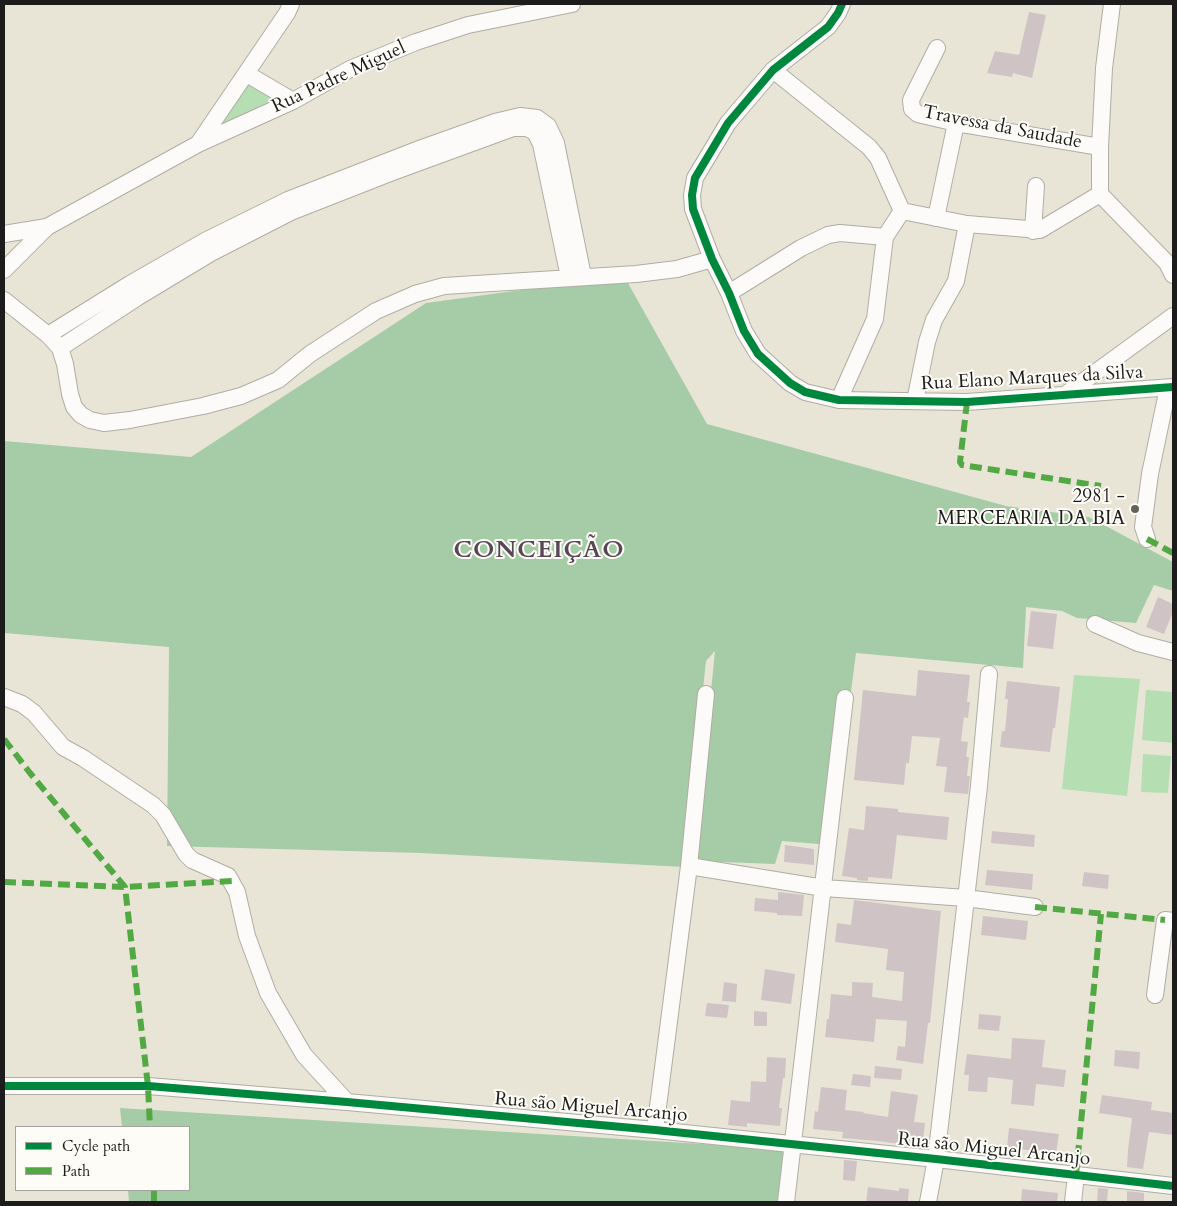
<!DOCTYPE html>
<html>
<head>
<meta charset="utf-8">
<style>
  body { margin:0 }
  #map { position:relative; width:1177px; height:1206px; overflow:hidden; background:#e8e5d7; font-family:Cardo,serif }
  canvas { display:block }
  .frame { position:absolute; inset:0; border:5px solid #1c1c1c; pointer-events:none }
  .legend { position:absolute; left:15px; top:1126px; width:175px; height:65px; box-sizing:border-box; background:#fdfcf7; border:1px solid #a3a29f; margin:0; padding:6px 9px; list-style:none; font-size:15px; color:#1c1c1c }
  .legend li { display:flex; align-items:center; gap:10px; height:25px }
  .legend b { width:25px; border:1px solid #a3a29f }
</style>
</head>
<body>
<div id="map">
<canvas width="1177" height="1206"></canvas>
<div class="frame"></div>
<ul class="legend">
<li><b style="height:6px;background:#00873e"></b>Cycle path</li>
<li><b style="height:6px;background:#52a943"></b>Path</li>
</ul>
</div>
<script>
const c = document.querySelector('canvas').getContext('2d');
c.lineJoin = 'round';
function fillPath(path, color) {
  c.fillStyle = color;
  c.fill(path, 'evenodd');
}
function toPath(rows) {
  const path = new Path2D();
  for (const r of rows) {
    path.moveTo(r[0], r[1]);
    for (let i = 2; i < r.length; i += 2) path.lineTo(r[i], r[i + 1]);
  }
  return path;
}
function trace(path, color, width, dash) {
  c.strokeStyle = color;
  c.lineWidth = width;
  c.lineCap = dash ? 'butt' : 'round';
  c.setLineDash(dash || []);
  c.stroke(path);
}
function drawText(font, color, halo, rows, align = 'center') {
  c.font = font + ' Cardo,serif';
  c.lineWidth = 4;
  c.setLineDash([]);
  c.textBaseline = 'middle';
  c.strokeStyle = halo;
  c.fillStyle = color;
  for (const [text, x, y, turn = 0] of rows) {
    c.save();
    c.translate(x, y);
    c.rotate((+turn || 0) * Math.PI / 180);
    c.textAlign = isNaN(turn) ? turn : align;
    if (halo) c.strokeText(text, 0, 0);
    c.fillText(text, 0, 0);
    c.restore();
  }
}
const green = toPath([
  [247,65,288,100,204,142],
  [1074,675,1140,679,1127,796,1062,789],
  [1146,690,1173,692,1173,743,1142,740],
  [1143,754,1171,756,1168,793,1141,792]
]);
const forest = toPath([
  [624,276,707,424,1006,506,1089,517,1173,562,1173,591,1154,585,1136,623,1077,618,1062,611,1026,607,1023,668,856,653,831,845,782,841,775,864,694,861,715,651,706,661,684,867,421,853,167,846,169,647,4,633,4,441,191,457,426,303],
  [120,1108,799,1150,793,1202,129,1202,128,1190,189,1190,189,1127,122,1127]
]);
const building = toPath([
  [1029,12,1046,15,1032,78,1013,73,1012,77,987,73,995,51,1019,55],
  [1158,597,1173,604,1173,612,1164,634,1146,627],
  [1031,611,1057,614,1053,649,1027,646],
  [918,670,970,675,967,702,970,702,968,718,964,717,961,741,968,742,966,757,969,757,967,776,970,776,968,794,944,792,947,767,936,766,940,738,912,736,909,763,906,763,904,785,854,780,863,690,916,696],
  [1007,681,1060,687,1055,728,1053,728,1050,752,1000,747,1002,731,1005,731,1008,699,1005,699],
  [866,806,898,809,898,812,949,817,947,840,897,835,892,879,868,877,868,881,857,880,857,878,842,876,849,828,864,830],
  [992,831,1035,835,1034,847,991,843],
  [785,845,814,849,814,865,784,862],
  [987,870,1033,874,1032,890,985,885],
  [1084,872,1109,875,1108,889,1082,886],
  [778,892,804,895,802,916,777,915,777,913,754,911,755,898,778,900],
  [854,900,941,911,930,1023,928,1023,923,1064,896,1060,898,1046,905,1047,907,1021,876,1019,874,1042,825,1037,827,1019,829,1019,831,994,852,996,852,982,873,983,872,997,902,1001,904,972,886,970,888,949,835,942,837,923,851,925],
  [983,916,1028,921,1026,940,981,935],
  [765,969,795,974,791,1004,761,1000],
  [724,982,737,984,736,1002,722,1001],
  [707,1003,729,1005,727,1018,705,1016],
  [754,1011,767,1012,767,1026,754,1026],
  [979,1014,1001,1016,999,1031,978,1029],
  [1012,1038,1045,1040,1042,1067,1066,1070,1064,1087,1036,1084,1034,1106,1011,1104,1013,1080,988,1077,987,1092,968,1091,969,1075,964,1075,967,1054,1011,1059],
  [1115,1050,1140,1052,1139,1069,1114,1066],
  [767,1057,786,1058,785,1078,783,1078,779,1108,782,1108,780,1126,747,1123,747,1127,728,1125,731,1100,750,1102,751,1081,766,1082],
  [875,1066,902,1069,901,1080,874,1078],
  [853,1074,871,1076,870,1087,851,1085],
  [821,1087,847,1090,845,1110,864,1112,863,1113,888,1117,891,1091,918,1095,914,1122,925,1123,922,1147,878,1141,842,1138,843,1132,813,1129,815,1111,818,1112],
  [1102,1095,1152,1102,1151,1110,1173,1113,1173,1135,1149,1132,1143,1169,1127,1167,1128,1150,1132,1118,1099,1113],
  [1009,1128,1059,1134,1056,1153,1007,1148],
  [844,1160,857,1161,855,1181,843,1180],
  [868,1187,899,1191,899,1188,909,1189,908,1202,866,1202],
  [1098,1188,1108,1189,1107,1202,1097,1202],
  [1022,1189,1058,1193,1057,1202,1021,1202],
  [1127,1191,1144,1193,1144,1202,1127,1202]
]);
const minor = toPath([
  [842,4,838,13,828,27,773,70,728,123,695,178,692,195,693,209,712,259,729,293,744,331,758,354,790,383,805,392,839,400,967,402,1173,387],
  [937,48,911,100,912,109,918,114,956,123,1100,147],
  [773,70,869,147,878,158,902,211,967,224,1040,230,1100,194,1100,147,1104,68,1112,4],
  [247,74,293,101],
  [198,144,287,13,291,4],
  [1100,194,1167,263,1173,275],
  [936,218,956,123],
  [1033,231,1036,186],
  [4,234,47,227],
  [4,270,47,227,198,144,293,101,350,69,416,42,468,25,572,4],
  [729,293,801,248,828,235,840,233,885,237],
  [4,300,48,335,60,348,65,364,70,394,74,407,81,415,90,420,104,423,130,420,203,406,241,396,278,380,310,354,376,311,415,294,444,286,636,274,677,269,712,259],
  [48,335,130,284,205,241,288,200,422,148,495,122,520,116,537,118,548,126,556,143,583,276],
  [60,348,138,297,211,253,293,211,390,173,513,128,527,128,535,132,541,144,569,277],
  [1066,394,1173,316],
  [839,400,875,319,885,237,902,211],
  [915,401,927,342,934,320,956,281,967,224],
  [1147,539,1143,527,1150,474,1168,388],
  [1095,624,1138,643,1173,652],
  [4,697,22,704,34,713,63,747,83,758,153,805,163,815,186,854,192,860,228,876,237,892,247,936,268,993,304,1055,347,1102],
  [689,866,824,888,966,898,1035,907],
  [1155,995,1165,920,1173,921],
  [4,1086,148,1086,347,1102,655,1130,936,1159,1173,1186],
  [655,1130,689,866,706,694],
  [786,1202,845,698],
  [928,1202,936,1159,979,786,989,674],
  [1073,1202,1076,1175]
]);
const quiet = toPath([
  [967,402,960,462,962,465,1101,486],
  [1147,539,1173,553],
  [4,739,30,773,125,887,148,1086,150,1127],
  [4,882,125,887,232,881],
  [1035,907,1165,920],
  [1076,1175,1101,914],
  [154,1190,154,1202]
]);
const cycleway = toPath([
  [842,4,838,13,828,27,773,70,728,123,695,178,692,195,693,209,712,259,729,293,744,331,758,354,790,383,805,392,839,400,967,402,1173,387],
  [4,1086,148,1086,347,1102,655,1130,936,1159,1173,1186]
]);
const markers = [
  [1135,509,5,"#63625d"]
];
const streetNames = [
  ["Rua Padre Miguel",339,78,-25],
  ["Travessa da Saudade",1002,128,11],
  ["Rua Elano Marques da Silva",1032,379,-3],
  ["Rua são Miguel Arcanjo",591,1108,5],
  ["Rua são Miguel Arcanjo",994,1150,6]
];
const poiNames = [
  ["2981 -",1125,498],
  ["MERCEARIA DA BIA",1125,520]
];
const districtNames = [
  ["CONCEIÇÃO",539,551]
];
fillPath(green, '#b5deb3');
fillPath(forest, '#a6cca7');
fillPath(building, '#cfc3c6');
trace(minor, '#afada4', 18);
trace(minor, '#fcfbf9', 16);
trace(quiet, '#52a943', 6, [12, 6]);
trace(cycleway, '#00873e', 8);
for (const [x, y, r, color] of markers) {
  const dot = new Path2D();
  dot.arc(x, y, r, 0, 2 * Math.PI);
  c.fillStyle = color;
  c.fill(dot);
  trace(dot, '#fdfcf7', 2);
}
drawText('19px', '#1c1c1c', '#fdfcf7', streetNames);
drawText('19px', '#1c1c1c', '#fdfcf7', poiNames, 'right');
c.letterSpacing = '1px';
drawText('bold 24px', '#594758', '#fdfcf7', districtNames);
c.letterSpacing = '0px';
</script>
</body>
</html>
